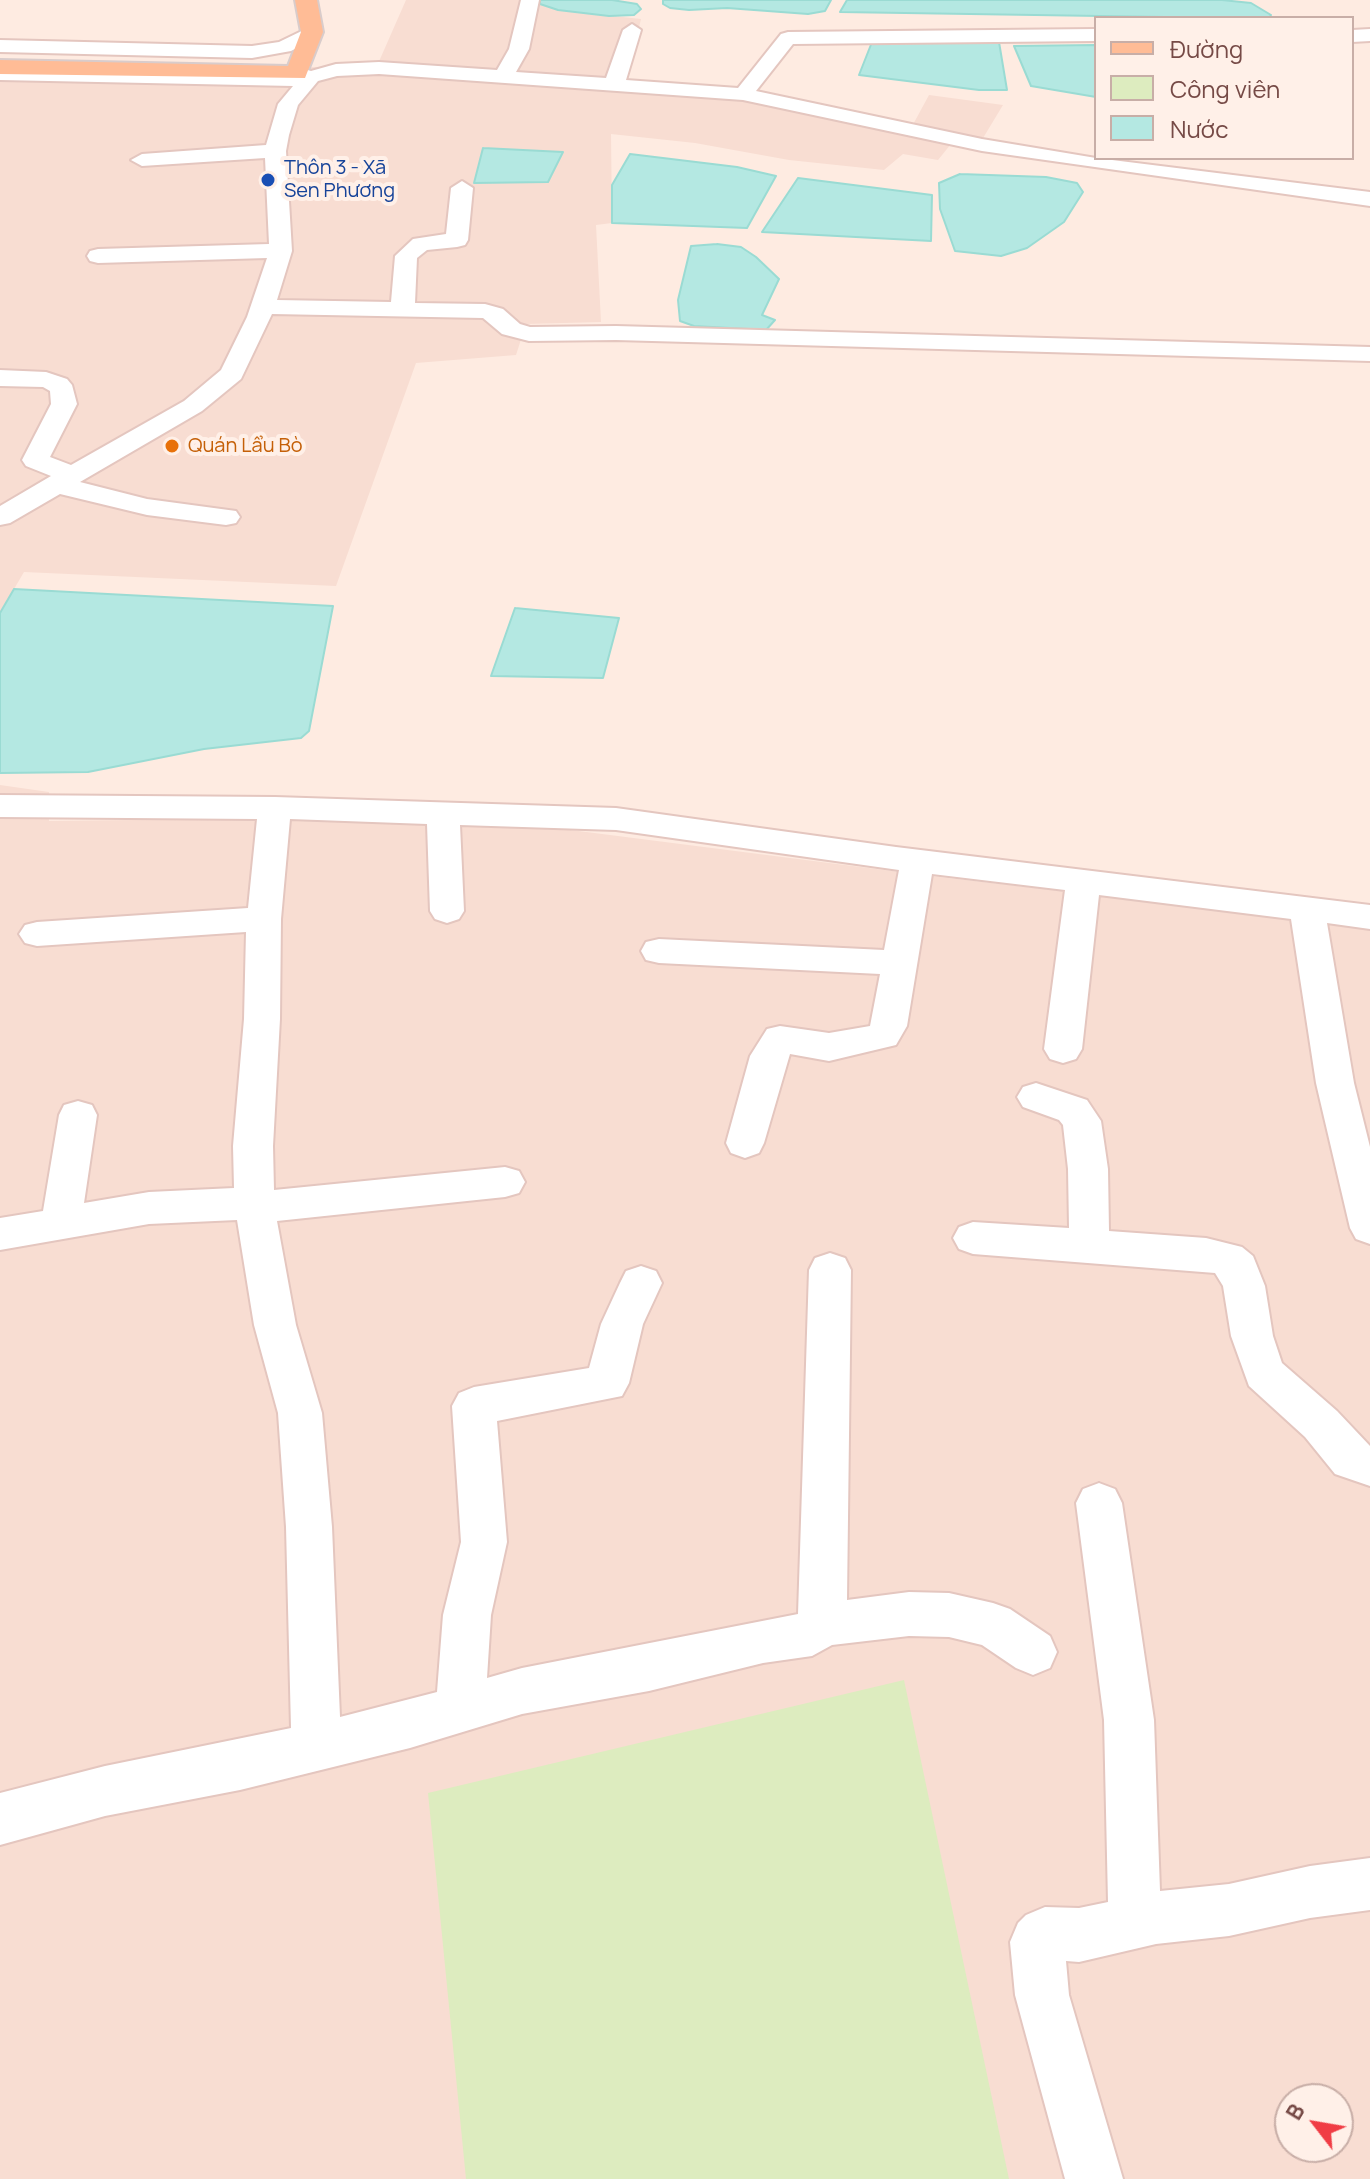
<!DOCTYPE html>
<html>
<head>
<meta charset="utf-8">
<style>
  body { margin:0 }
  #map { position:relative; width:1370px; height:2179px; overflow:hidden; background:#feebe1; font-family:Manrope,sans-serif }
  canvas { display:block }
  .legend { position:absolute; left:1094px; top:16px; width:260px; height:144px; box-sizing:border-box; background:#fff0e8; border:2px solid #c8aea7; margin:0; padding:10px 14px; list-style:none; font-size:24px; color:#764a46 }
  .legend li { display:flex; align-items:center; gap:16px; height:40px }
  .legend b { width:40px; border:2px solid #c8aea7 }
  .north { position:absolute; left:1274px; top:2083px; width:80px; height:80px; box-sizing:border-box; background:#fff0e8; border:2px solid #c8aea7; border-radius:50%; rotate:301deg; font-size:22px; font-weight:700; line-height:32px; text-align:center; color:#764a46 }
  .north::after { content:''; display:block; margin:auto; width:28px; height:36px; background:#f03d45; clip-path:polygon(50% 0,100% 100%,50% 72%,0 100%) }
</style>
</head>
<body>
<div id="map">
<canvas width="1370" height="2179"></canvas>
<ul class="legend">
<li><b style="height:10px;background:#ffbc96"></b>Đường</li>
<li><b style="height:22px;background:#ddecbf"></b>Công viên</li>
<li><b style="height:22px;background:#b4e8e2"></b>Nước</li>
</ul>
<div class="north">B</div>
</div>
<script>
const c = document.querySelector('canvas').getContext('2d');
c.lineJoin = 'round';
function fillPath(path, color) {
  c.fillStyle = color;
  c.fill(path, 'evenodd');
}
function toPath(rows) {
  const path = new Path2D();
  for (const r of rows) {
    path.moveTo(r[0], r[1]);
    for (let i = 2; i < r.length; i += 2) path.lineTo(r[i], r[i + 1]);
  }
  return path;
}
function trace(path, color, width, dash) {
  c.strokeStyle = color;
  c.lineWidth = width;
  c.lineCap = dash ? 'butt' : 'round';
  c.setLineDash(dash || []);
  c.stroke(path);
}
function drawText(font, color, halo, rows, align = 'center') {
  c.font = font + ' Manrope,sans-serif';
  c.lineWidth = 8;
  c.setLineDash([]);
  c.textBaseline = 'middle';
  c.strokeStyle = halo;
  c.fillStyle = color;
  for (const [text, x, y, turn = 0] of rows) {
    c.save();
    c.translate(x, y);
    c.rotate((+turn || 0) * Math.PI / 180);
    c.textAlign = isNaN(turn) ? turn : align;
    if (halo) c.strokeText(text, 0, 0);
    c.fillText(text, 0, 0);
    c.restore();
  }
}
const residential = toPath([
  [406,0,540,0,541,4,558,10,641,19,626,81,738,93,910,130,929,95,1003,105,977,148,951,144,938,160,903,154,884,170,789,160,695,143,611,134,612,223,596,225,601,322,526,324,516,355,416,363,336,586,24,572,0,613,0,75,265,80,312,67,377,66],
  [0,785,49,792,49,821,461,816,939,877,1370,926,1370,2179,0,2179],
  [1290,2099,1338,2099,1338,2147,1290,2147]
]);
const green = toPath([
  [904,1680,1009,2179,466,2179,428,1793]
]);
const water = toPath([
  [540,0,612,0,637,4,641,9,634,15,609,16,558,10,540,4,540,0],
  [663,0,831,0,825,11,808,14,727,8,689,10,670,8,663,4,663,0],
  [847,0,1222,0,1251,3,1271,15,1269,18,1230,18,840,12,847,0],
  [872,42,999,42,1007,90,979,90,859,75,872,42],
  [1096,45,1096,97,1031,86,1014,46,1096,45],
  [483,148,563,152,548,182,474,183,483,148],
  [630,154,737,167,776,176,747,228,612,223,612,185,630,154],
  [960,174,1046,177,1077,183,1083,192,1064,222,1027,248,1001,256,955,251,940,209,939,183,960,174],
  [798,178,932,195,931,241,762,232,798,178],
  [717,244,741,247,756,257,779,279,762,315,775,320,766,330,694,326,680,321,678,300,691,246,717,244],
  [14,589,333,606,309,731,301,738,204,749,88,772,0,773,0,613,14,589],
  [515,608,619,618,603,678,491,676,515,608]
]);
const minor = toPath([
  [521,0,539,0,529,49,516,72,606,78,623,30,632,24,641,30,626,80,738,88,781,34,788,32,1096,29,1096,41,793,44,756,91,982,139,1096,158,1370,192,1370,206,982,151,743,100,379,74,337,76,318,81,298,105,289,135,286,151,292,251,277,300,391,302,395,256,413,239,446,234,451,188,462,181,473,188,468,240,465,245,457,247,427,250,417,258,415,303,485,304,503,309,520,324,530,327,616,326,1370,347,1370,361,616,340,529,341,502,334,483,318,272,314,241,379,202,411,80,482,147,499,236,511,240,517,236,523,226,525,147,515,60,494,10,523,0,525,0,506,51,476,26,466,22,460,51,404,50,391,43,387,0,386,0,370,46,372,67,379,72,385,77,404,50,457,71,465,184,401,221,370,247,317,267,258,98,263,90,261,87,256,90,251,98,249,269,244,265,158,142,166,131,160,142,154,266,145,278,104,293,86,0,80,0,68,288,74,290,69,297,67,311,71,336,64,379,62,497,70,509,49,521,0],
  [312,26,319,28,321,32,319,36,291,51,252,58,0,52,0,40,252,46,279,42,312,26],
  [1370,29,1370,41,1352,42,1352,30,1370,29],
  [0,795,275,797,616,808,896,847,1370,905,1370,929,1327,923,1354,1083,1370,1147,1370,1244,1356,1239,1350,1228,1316,1083,1291,919,1099,895,1082,1049,1076,1059,1063,1063,1050,1059,1044,1049,1065,890,932,874,907,1026,896,1045,829,1061,790,1054,764,1143,759,1153,745,1158,731,1153,726,1143,750,1056,767,1029,780,1026,829,1033,870,1026,880,974,659,963,646,960,641,951,646,942,659,939,884,950,899,870,616,830,460,825,464,911,459,919,447,923,435,919,430,911,427,824,290,819,281,919,280,1019,273,1146,274,1190,505,1167,519,1171,525,1182,519,1193,505,1197,277,1221,296,1325,322,1413,332,1527,340,1717,437,1692,443,1615,461,1542,452,1406,459,1393,474,1387,589,1368,601,1324,620,1283,626,1271,641,1266,656,1271,662,1283,643,1324,629,1383,622,1396,497,1421,507,1542,491,1615,487,1678,522,1668,798,1614,809,1270,815,1258,830,1253,845,1258,851,1270,847,1600,909,1592,949,1593,993,1603,1010,1609,1050,1636,1057,1652,1050,1668,1033,1675,1016,1668,982,1645,949,1637,909,1636,832,1645,812,1656,763,1663,649,1691,522,1714,410,1748,240,1790,105,1816,0,1845,0,1793,105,1766,291,1728,286,1527,278,1413,254,1325,237,1220,149,1224,0,1250,0,1218,43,1211,59,1115,64,1105,78,1101,92,1105,97,1115,84,1203,149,1192,234,1188,233,1146,244,1019,246,932,37,946,25,943,19,934,25,925,37,922,248,908,257,819,0,817,0,795],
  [1036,1083,1087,1100,1101,1121,1108,1169,1109,1231,1206,1238,1242,1247,1253,1256,1265,1286,1273,1336,1282,1363,1337,1411,1370,1446,1370,1486,1335,1474,1305,1437,1249,1386,1231,1336,1223,1286,1215,1273,973,1254,959,1249,953,1238,959,1227,973,1222,1069,1228,1068,1169,1063,1125,1059,1120,1023,1107,1017,1097,1023,1087,1036,1083],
  [1099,1483,1115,1489,1122,1503,1154,1720,1160,1891,1229,1884,1310,1866,1370,1858,1370,1910,1310,1918,1229,1936,1156,1944,1079,1962,1066,1961,1069,1995,1123,2179,1065,2179,1015,1995,1010,1942,1018,1923,1026,1915,1045,1907,1079,1908,1108,1902,1104,1720,1076,1503,1083,1489,1099,1483]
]);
const major = toPath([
  [295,0,317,0,323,32,305,78,0,74,0,60,288,66,301,32,295,0]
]);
const markers = [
  [268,180,8,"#1a4fb4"],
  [172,446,8,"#e8710a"]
];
const farTransitnames = [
  ["Thôn 3 - Xã",284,168],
  ["Sen Phương",284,191]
];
const farFoodnames = [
  ["Quán Lẩu Bò",188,446]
];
fillPath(residential, '#f8ddd2');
fillPath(green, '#ddecbf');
fillPath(water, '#b4e8e2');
trace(water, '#9adbd3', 2);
trace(minor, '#e4c6bf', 4);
trace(major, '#d9cccb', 4);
fillPath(minor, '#fff');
fillPath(major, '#ffbc96');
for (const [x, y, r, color] of markers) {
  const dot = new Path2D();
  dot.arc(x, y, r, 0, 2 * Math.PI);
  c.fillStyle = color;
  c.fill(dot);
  trace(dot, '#fff0e8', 3);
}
drawText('20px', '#164399', '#fff0e8', farTransitnames, 'left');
drawText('20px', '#c56008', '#fff0e8', farFoodnames, 'left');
</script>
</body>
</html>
